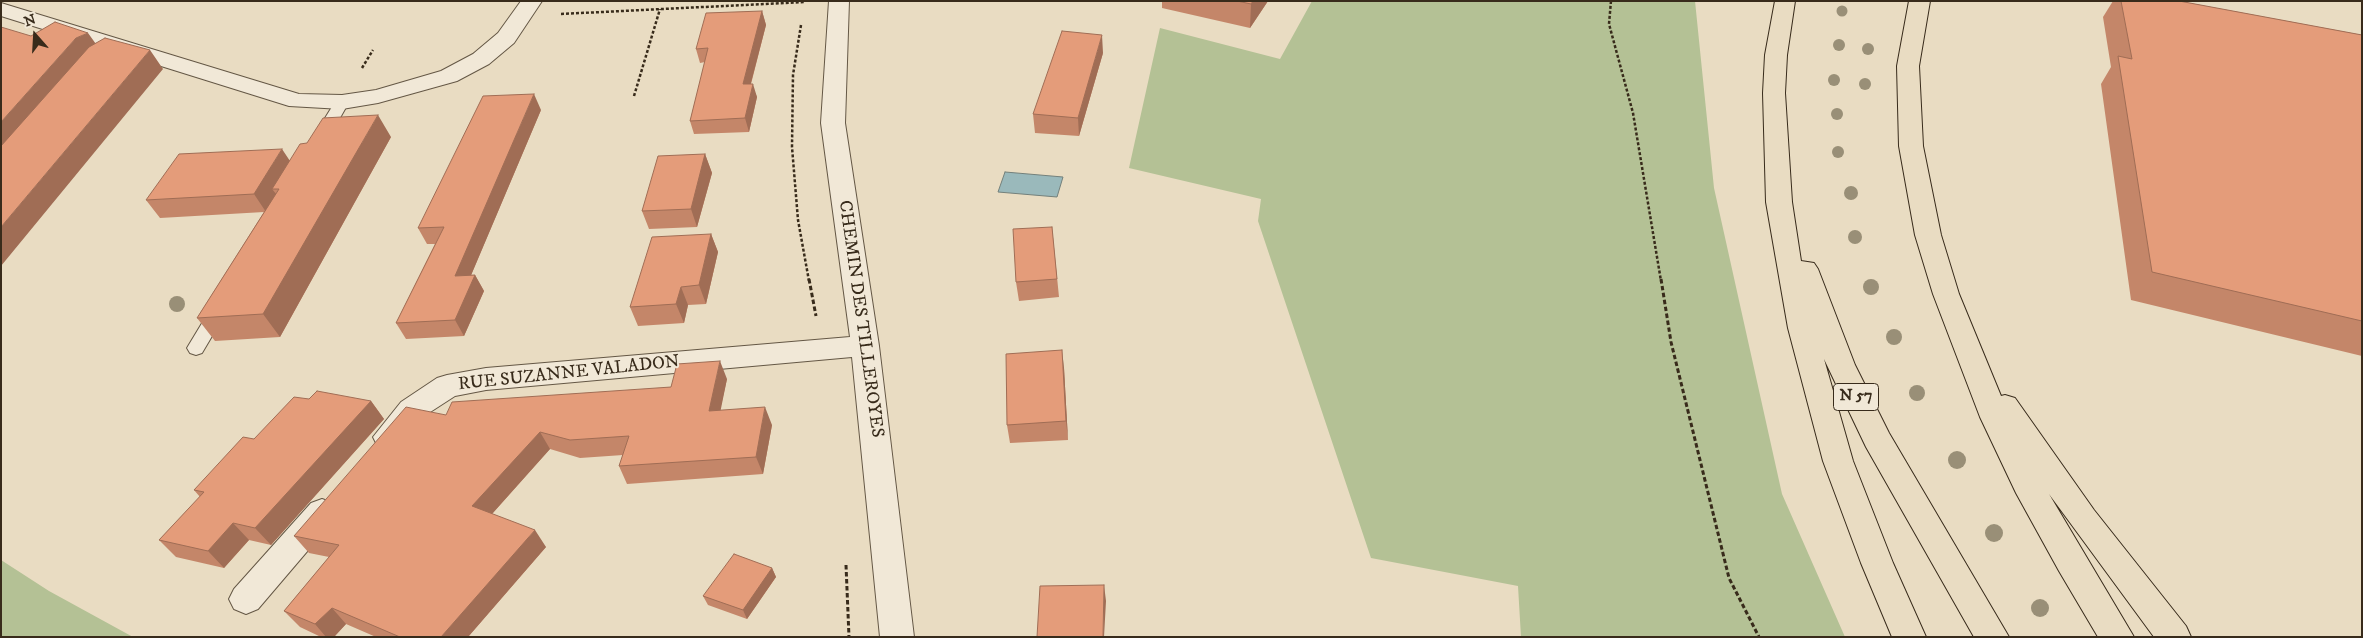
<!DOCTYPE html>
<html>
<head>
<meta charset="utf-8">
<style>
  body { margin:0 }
  #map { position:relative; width:2363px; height:638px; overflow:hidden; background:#e9dcc2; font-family:"IM FELL DW Pica",serif }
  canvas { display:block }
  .frame { position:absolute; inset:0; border:2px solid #382b1b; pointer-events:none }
  .north { position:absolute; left:10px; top:10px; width:50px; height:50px; -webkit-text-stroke:4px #f1e8d7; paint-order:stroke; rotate:341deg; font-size:14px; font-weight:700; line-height:20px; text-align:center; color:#382b1b }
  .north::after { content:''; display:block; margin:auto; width:18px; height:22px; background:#382b1b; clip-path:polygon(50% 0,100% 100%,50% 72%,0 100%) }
</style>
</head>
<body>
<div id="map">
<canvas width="2363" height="638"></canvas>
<div class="frame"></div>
<div class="north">N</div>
</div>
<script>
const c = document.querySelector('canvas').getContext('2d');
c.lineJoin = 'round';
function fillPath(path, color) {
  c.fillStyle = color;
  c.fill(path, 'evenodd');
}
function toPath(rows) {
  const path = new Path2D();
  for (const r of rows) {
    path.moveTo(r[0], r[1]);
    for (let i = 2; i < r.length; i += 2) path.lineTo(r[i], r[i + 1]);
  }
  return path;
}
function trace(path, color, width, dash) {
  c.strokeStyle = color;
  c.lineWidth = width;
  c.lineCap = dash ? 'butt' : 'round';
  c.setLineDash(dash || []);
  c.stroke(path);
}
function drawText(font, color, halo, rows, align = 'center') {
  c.font = font + ' "IM FELL DW Pica",serif';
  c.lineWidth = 4;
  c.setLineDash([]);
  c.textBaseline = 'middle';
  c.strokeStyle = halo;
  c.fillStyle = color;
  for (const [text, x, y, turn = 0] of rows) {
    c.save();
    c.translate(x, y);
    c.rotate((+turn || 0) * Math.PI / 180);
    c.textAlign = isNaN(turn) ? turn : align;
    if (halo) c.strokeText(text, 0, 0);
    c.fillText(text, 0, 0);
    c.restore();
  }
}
const green = toPath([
  [1312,1,1695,1,1714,188,1782,494,1845,637,1521,637,1518,586,1371,558,1258,221,1261,199,1129,168,1160,28,1280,59],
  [1,560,49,591,133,637,1,637]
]);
const water = toPath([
  [1005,172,1063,177,1057,197,998,192,1005,172]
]);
const pathFar1 = toPath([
  [1611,1,1609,24,1633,113,1661,281],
  [561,14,805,2],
  [801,25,793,75,792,147,798,220,809,281],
  [362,68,373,50],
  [634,96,660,9]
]);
const path = toPath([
  [809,279,816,316],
  [1661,279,1671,342,1729,578,1759,637],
  [846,565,849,637]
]);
const lane = toPath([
  [342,98,349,102,328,139,325,142,315,142,312,139,335,102,342,98],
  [219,303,225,305,228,309,202,353,196,355,190,353,187,348,190,343,213,305,219,303]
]);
const street = toPath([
  [521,1,542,1,514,43,489,64,457,81,378,103,342,109,289,106,1,16,1,3,299,94,342,95,376,90,441,71,473,54,498,33,521,1],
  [829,1,849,1,845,123,879,346,914,637,880,637,852,357,486,390,455,396,421,418,399,445,388,449,377,445,373,437,401,402,437,378,447,375,486,368,850,337,821,123,829,1],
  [322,499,333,503,338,512,333,521,258,609,246,614,234,609,229,599,234,589,311,503,322,499]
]);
const highway = toPath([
  [1775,1,1795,1,1787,55,1785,93,1792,202,1801,261,1814,263,1818,269,1855,365,1889,433,2009,637,1974,637,1866,447,1824,359,1853,461,1893,563,1926,637,1892,637,1861,563,1823,461,1788,328,1766,202,1763,93,1765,55,1775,1],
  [1909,1,1930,1,1919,66,1923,146,1941,235,1959,294,2001,396,2005,395,2015,398,2094,510,2186,626,2191,637,2154,637,2049,494,2134,637,2098,637,2059,571,2016,493,1980,417,1933,294,1915,235,1899,146,1897,66,1909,1]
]);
const trees = [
  [1842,11,5.5],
  [1839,45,6],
  [1868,49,6],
  [1834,80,6],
  [1865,84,6],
  [1837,114,6],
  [1838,152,6],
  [1851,193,7],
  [1855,237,7],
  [1871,287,8],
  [177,304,8],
  [1894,337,8],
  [1917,393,8],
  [1957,460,9],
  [1994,533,9],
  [2040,608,9]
];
const wall = toPath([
  [1162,1,1268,1,1250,28,1162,8],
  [2113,1,2179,1,2362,35,2362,356,2131,300,2101,84,2111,67,2103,17],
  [762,11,766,25,751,84,757,97,749,132,694,134,690,121,705,62,700,63,696,49],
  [1103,53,1079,136,1035,133,1033,114],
  [541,110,471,275,475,275,484,291,464,336,406,339,396,323,435,244,427,244,418,228],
  [391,137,280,337,215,341,197,318,264,212,160,218,146,200,290,160],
  [705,154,712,173,697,227,649,229,642,211],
  [1052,227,1059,297,1019,301,1016,282],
  [711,234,718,252,706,304,688,305,684,323,638,326,630,307],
  [1064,368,1068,440,1010,443,1007,425],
  [727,379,720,410,772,425,763,474,627,484,619,466,623,455,580,458,550,449,492,514,546,547,468,637,376,637,346,624,334,637,321,637,300,627,284,611,329,557,309,553,294,536,446,415,671,387],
  [309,399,371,401,384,419,271,545,249,540,224,568,176,557,159,540,200,497,194,490,254,439],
  [772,568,776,577,747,619,708,605,703,596]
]);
const shadedWall = toPath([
  [1253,1,1268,1,1250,28,1251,4],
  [762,11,766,25,747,98,743,84],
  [88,33,101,51,1,158,1,122,76,38],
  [1102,35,1103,53,1079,136,1078,118],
  [150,50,163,69,1,266,1,227],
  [753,84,757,97,749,132,745,118],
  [534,94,541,110,464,292,455,276],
  [378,115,391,137,280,337,263,314],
  [282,149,294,167,279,189,272,189,277,195,266,212,254,194],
  [705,154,712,173,697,227,691,209],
  [711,234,718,252,706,304,699,285],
  [475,275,484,291,464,336,455,320],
  [681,287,688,305,684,323,676,304],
  [1062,350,1064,368,1068,440,1066,421],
  [720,361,727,379,717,428,709,411],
  [371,401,384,419,271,545,255,528],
  [765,407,772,425,763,474,756,457],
  [540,432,550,449,483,524,472,506],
  [233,523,249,540,224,568,208,551],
  [535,530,546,547,468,637,441,637],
  [772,568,776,577,747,619,743,610],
  [1104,585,1106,601,1104,637,1103,637],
  [332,608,346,624,334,637,326,637,315,624]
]);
const building = toPath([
  [1237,1,1253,1,1251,4,1237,1],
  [2121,1,2179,1,2362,35,2362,321,2152,272,2118,56,2132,59,2121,1],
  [762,11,743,84,753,84,745,118,690,121,708,48,696,49,706,13,762,11],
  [55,22,88,33,76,38,1,122,1,27,31,36,55,22],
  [1062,31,1102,35,1078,118,1033,114,1062,31],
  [105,38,150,50,1,227,1,146,89,47,105,38],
  [534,94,455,276,475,275,455,320,396,323,444,227,418,228,483,96,534,94],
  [378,115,263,314,197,318,279,189,272,189,300,144,307,143,323,118,378,115],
  [282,149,254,194,146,200,179,154,282,149],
  [705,154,691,209,642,211,658,156,705,154],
  [1052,227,1057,279,1016,282,1013,229,1052,227],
  [711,234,699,285,681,287,676,304,630,307,652,237,711,234],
  [1062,350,1066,421,1007,425,1006,354,1062,350],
  [720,361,709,411,765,407,756,457,619,466,629,436,570,440,540,432,472,506,535,530,441,637,400,637,332,608,315,624,284,611,339,545,294,536,406,407,446,415,452,402,671,387,677,364,720,361],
  [317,391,371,401,255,528,233,523,208,551,159,540,204,492,194,490,243,437,254,439,294,397,309,399,317,391],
  [734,554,772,568,743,610,703,596,734,554],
  [1104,585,1103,637,1037,637,1040,586,1104,585]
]);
const shields = [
  [1856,397,45]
];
const shieldNames = [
  ["N 57",1856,397]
];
const streetNames = [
  ["CHEMIN DES TILLEROYES",860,319,82],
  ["RUE SUZANNE VALADON",569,374,-6]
];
fillPath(green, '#b4c195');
fillPath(water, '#9ab9bb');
trace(water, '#73807b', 1);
trace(lane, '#645745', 2);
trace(street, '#645745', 2);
trace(highway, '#382b1b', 2);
trace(pathFar1, '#382b1b', 2.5, [3, 2]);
trace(path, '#382b1b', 3, [4.5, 2.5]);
fillPath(lane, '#f1e8d7');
fillPath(street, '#f1e8d7');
fillPath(highway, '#e9dcc2');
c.fillStyle = '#998f77';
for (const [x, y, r] of trees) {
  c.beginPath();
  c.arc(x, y, r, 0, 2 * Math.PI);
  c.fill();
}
fillPath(wall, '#c48669');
fillPath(shadedWall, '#a06d55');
fillPath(building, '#e49c7a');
trace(building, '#a06d55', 1);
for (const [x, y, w] of shields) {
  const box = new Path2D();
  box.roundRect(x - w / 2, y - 13.5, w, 27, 4);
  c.fillStyle = '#f1e8d7';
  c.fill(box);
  trace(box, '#382b1b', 1);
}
drawText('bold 16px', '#382b1b', null, shieldNames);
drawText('18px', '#382b1b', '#f1e8d7', streetNames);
</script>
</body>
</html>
